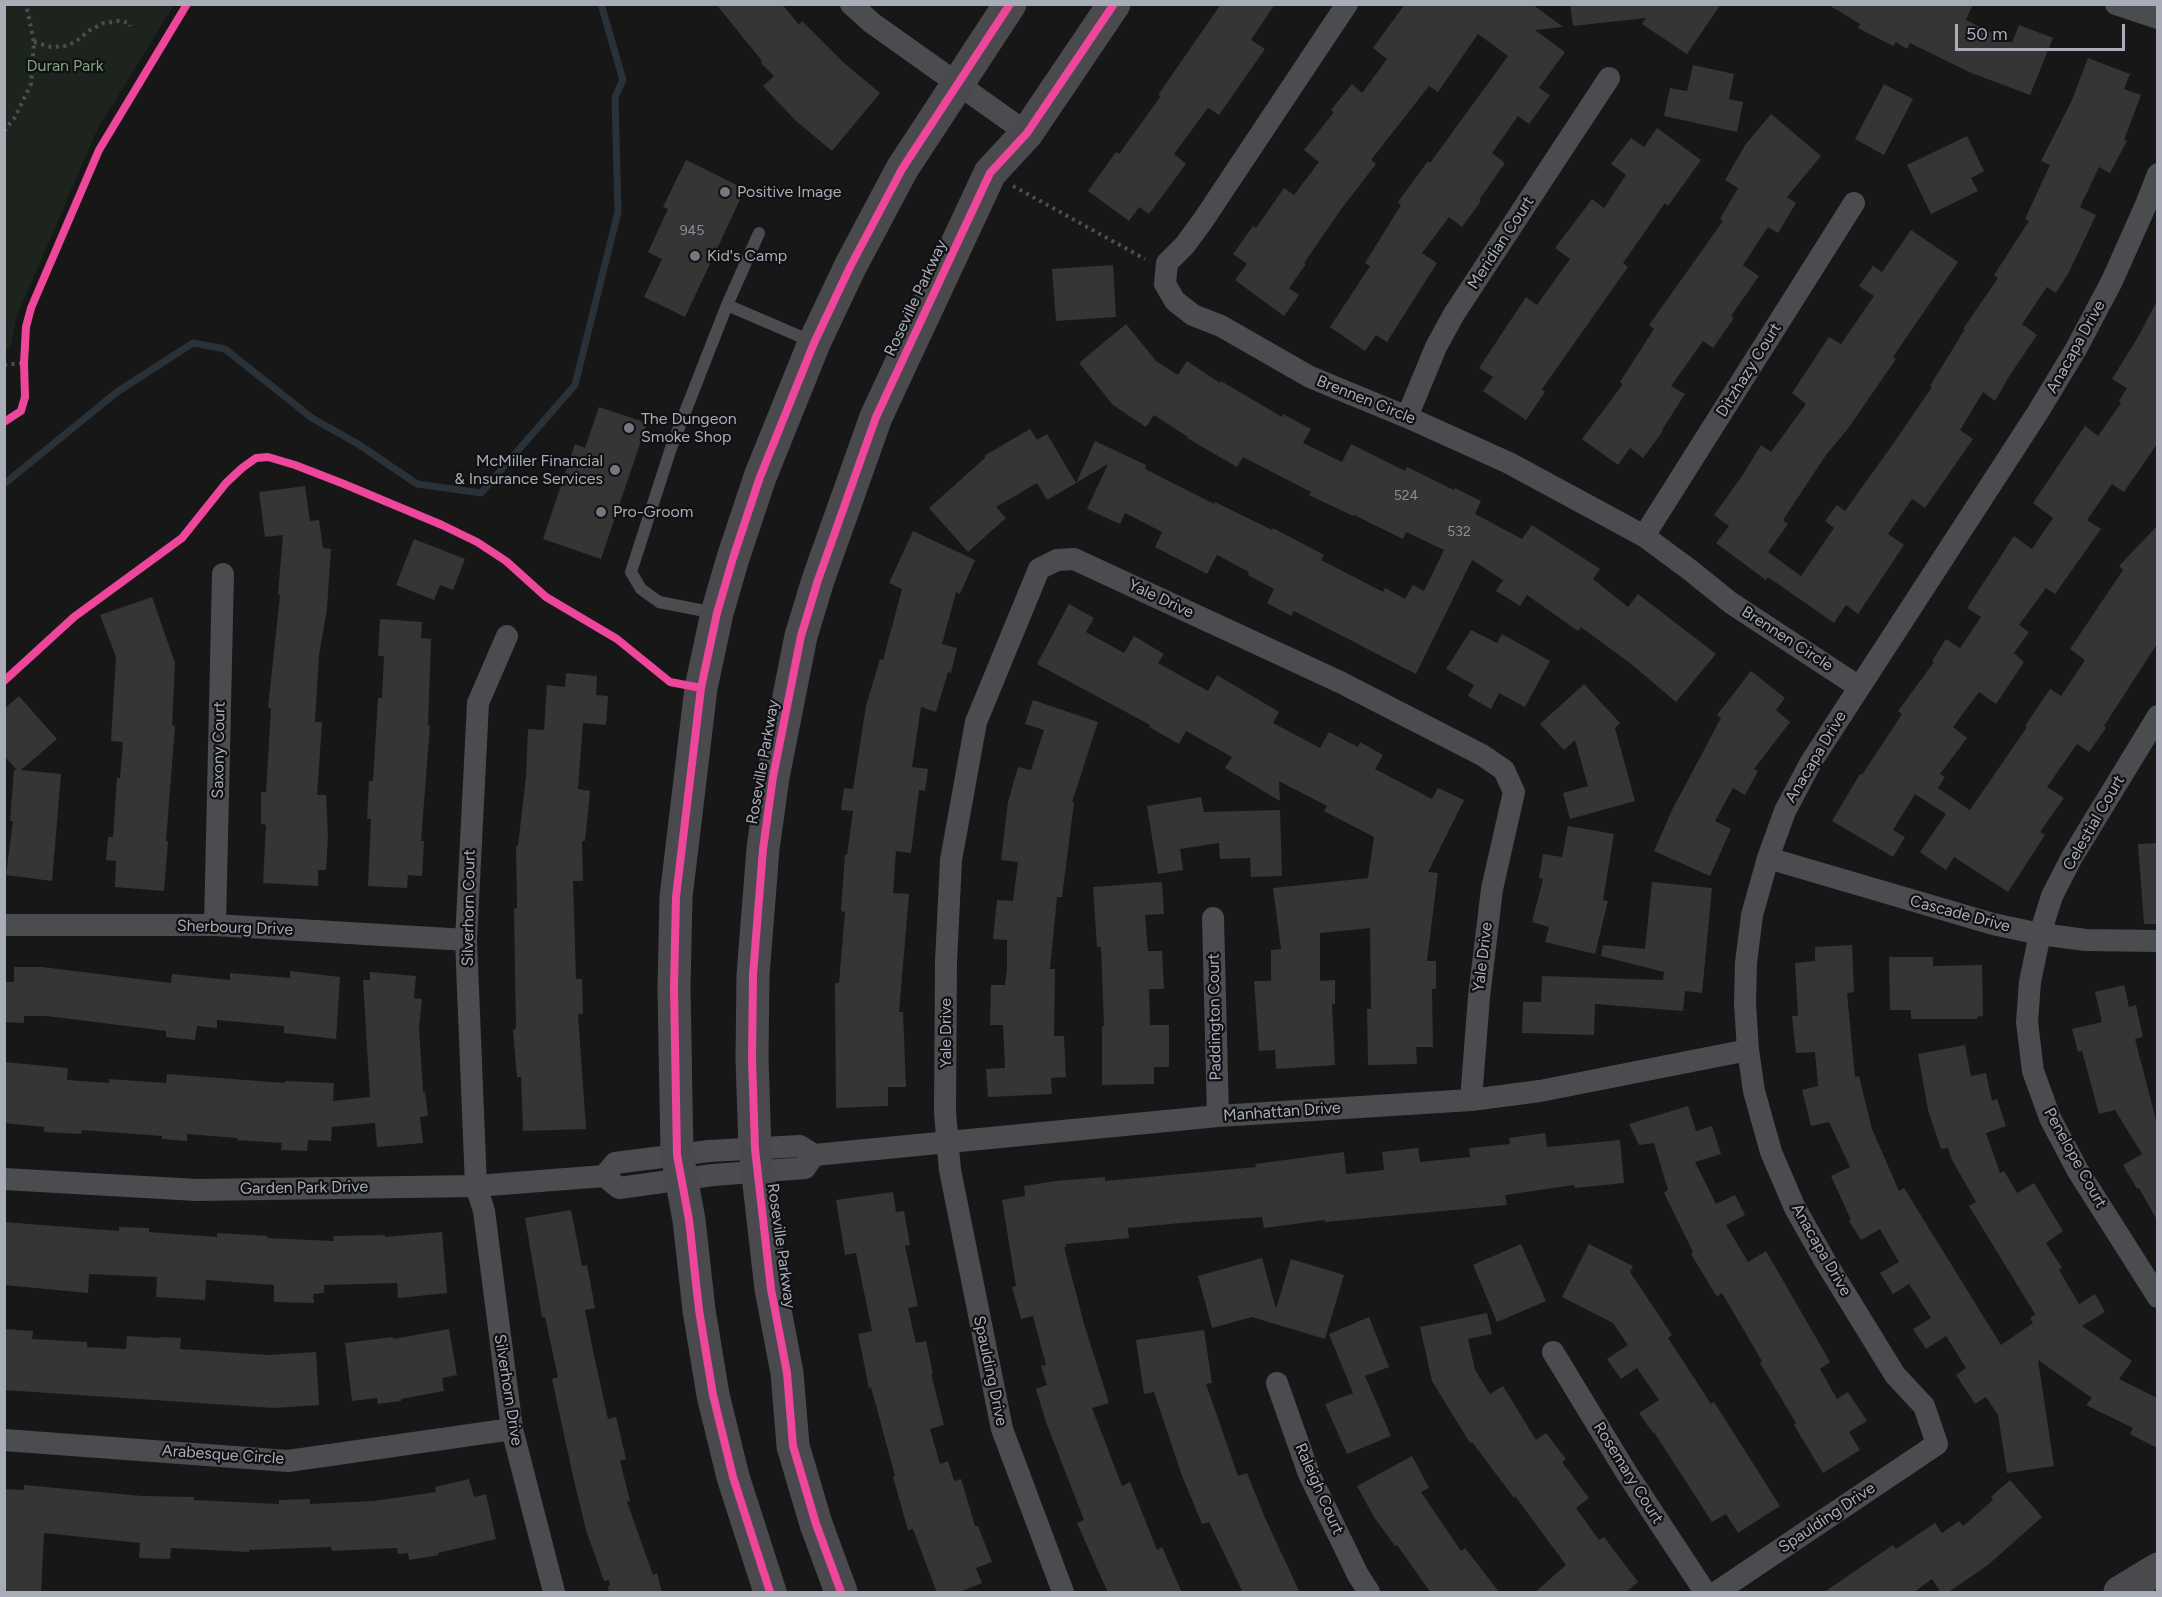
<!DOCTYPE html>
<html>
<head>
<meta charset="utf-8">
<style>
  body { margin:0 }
  #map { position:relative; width:2162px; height:1597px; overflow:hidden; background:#171717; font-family:Figtree,sans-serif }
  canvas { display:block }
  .frame { position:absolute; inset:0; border:6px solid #a8adb8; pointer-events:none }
  .scale { position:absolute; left:1955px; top:24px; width:170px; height:27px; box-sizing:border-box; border:3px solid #a8adb8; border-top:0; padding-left:8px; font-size:18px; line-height:21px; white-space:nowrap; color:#a8adb8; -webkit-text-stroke:4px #111113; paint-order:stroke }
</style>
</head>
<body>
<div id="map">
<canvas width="2162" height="1597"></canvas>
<div class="frame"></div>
<div class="scale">50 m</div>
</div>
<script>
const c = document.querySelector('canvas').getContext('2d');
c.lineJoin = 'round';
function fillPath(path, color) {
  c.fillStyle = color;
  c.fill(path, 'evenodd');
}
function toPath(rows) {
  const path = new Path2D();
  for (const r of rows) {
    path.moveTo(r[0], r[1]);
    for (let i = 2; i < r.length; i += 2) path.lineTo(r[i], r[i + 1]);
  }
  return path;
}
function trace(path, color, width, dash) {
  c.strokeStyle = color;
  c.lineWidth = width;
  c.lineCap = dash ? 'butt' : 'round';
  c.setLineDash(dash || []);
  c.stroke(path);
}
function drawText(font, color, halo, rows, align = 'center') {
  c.font = font + ' Figtree,sans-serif';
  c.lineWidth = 4.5;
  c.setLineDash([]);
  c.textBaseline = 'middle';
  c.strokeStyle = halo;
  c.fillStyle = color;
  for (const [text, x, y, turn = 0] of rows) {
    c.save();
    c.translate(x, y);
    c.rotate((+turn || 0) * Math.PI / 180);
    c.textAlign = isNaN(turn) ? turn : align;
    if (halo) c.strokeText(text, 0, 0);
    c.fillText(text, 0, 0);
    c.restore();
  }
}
const green = toPath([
  [5,4,174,5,97,130,16,318,12,343,5,352]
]);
const stream = toPath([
  [4,484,117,392,193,343,225,349,312,418,358,444,417,484,481,493,575,385,618,212,615,97,623,80,601,4]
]);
const building = toPath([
  [716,4,782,4,799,25,802,21,844,63,880,93,832,151,795,120,763,86,774,76,761,63,762,61],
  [1221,4,1275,4,1251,40,1265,49,1219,115,1208,108,1174,154,1186,164,1149,214,1139,207,1129,221,1088,191,1116,152,1119,154,1161,96,1158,95],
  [1405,4,1532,4,1563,27,1535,30,1565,52,1539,88,1550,95,1529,124,1518,116,1492,153,1505,163,1479,200,1481,201,1462,227,1449,217,1422,253,1437,263,1387,342,1376,335,1365,351,1330,327,1370,266,1365,263,1401,205,1398,202,1428,161,1430,163,1508,56,1478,34,1438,92,1429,86,1371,160,1376,164,1342,208,1304,263,1306,264,1289,288,1299,295,1284,316,1235,280,1247,264,1233,254,1253,226,1256,228,1284,188,1294,195,1319,162,1304,150,1334,112,1331,110,1352,84,1362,93,1387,59,1373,48],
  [1570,4,1721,4,1687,54,1642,24,1646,18,1573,26],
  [1827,4,1973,4,1966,20,2012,43,2019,25,2053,38,2030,95,1969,72,1910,43,1907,49,1896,42,1893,46,1858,28,1860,24],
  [2088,58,2130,74,2124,89,2141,95,2124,140,2127,141,2110,173,2099,167,2080,207,2096,215,2069,272,2056,293,2047,287,2022,324,2037,335,2010,375,1995,401,1983,392,1960,430,1973,439,1925,508,1912,499,1888,534,1904,545,1858,614,1846,605,1834,623,1768,577,1766,580,1716,543,1729,526,1714,515,1742,476,1761,445,1771,452,1806,404,1792,393,1829,337,1841,344,1874,296,1859,286,1873,266,1882,272,1911,230,1958,262,1893,357,1896,359,1847,430,1826,455,1783,520,1788,524,1768,552,1801,576,1834,528,1825,521,1837,505,1845,511,1893,444,1932,387,1930,386,1965,329,1963,329,1998,278,1994,275,2029,221,2025,219,2050,165,2041,161,2072,100],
  [1693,65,1734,74,1729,99,1743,102,1737,132,1664,116,1670,88,1687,91],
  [1884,84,1913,99,1884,155,1855,139],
  [1771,114,1821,156,1787,197,1796,203,1778,233,1768,227,1743,265,1759,276,1731,316,1734,318,1713,348,1703,341,1671,386,1685,394,1662,430,1663,431,1643,458,1630,448,1618,465,1582,439,1623,384,1620,382,1654,329,1649,325,1723,221,1720,219,1738,188,1725,180,1745,145],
  [1657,128,1701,160,1668,206,1665,203,1623,263,1628,267,1542,389,1545,392,1526,420,1483,391,1493,377,1479,368,1526,297,1537,305,1570,259,1555,248,1592,199,1604,208,1626,175,1611,164,1631,138,1644,147],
  [1967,136,1984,171,1971,178,1978,191,1931,214,1907,165],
  [686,160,745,189,685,317,644,297,662,259,648,252,668,209,663,207],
  [1113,265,1116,317,1056,321,1052,269],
  [2157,301,2157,444,2124,492,2112,484,2087,520,2101,529,2055,594,2046,588,2019,625,2029,632,2014,653,2024,662,1996,704,1979,692,1953,727,1967,738,1940,774,1945,777,1938,788,1970,810,2027,727,2025,726,2050,689,2061,696,2085,660,2070,649,2123,570,2119,566,2157,526,2157,644,2104,726,2106,728,2089,752,2077,744,2047,787,2064,798,2040,832,2045,835,2008,892,1954,857,1946,870,1920,852,1946,814,1915,794,1893,830,1905,837,1893,857,1832,821,1860,774,1862,775,1902,714,1898,711,1934,662,1932,661,1946,639,1960,648,1981,617,1967,608,2014,536,2032,549,2053,518,2033,503,2085,426,2098,436,2121,403,2119,401,2127,388,2112,379,2138,337],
  [1126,324,1156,361,1178,375,1187,361,1220,383,1221,381,1282,417,1283,414,1311,429,1303,443,1342,462,1351,444,1405,471,1407,467,1454,490,1455,488,1481,501,1475,514,1522,539,1532,525,1600,569,1593,579,1628,607,1638,594,1716,654,1676,702,1631,664,1581,627,1578,631,1527,595,1520,606,1496,591,1503,580,1472,560,1416,674,1294,611,1291,616,1267,603,1274,589,1248,575,1249,572,1217,555,1207,574,1155,547,1162,532,1125,513,1120,524,1087,509,1108,464,1076,483,1095,441,1146,465,1145,469,1214,504,1215,502,1272,530,1273,528,1324,555,1321,560,1383,592,1385,588,1405,599,1413,585,1424,591,1444,550,1406,532,1403,539,1354,515,1353,516,1309,495,1311,492,1243,457,1237,467,1187,438,1188,437,1154,415,1146,427,1113,405,1079,363],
  [599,407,647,423,601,559,543,539,575,444,585,448],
  [1030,429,1037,440,1047,434,1076,483,1047,500,1037,483,996,507,1006,518,968,552,929,508,986,457,984,456],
  [305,486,310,521,319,520,323,548,331,549,327,609,319,655,315,722,322,722,317,795,326,795,328,836,326,870,318,870,318,886,263,883,266,825,261,824,261,792,266,792,271,708,268,708,280,595,278,594,283,535,265,537,259,492],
  [913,531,975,560,960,594,956,592,942,644,957,648,951,673,948,672,936,712,921,707,912,767,928,769,925,791,919,790,911,853,896,851,893,893,909,894,899,1012,903,1012,906,1087,888,1087,888,1106,836,1108,835,983,839,983,845,912,841,911,845,854,847,855,853,811,841,810,844,788,853,789,866,706,880,659,883,660,902,589,889,583],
  [414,539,465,559,453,590,440,585,434,600,396,585],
  [152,597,175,663,172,725,175,726,166,841,168,841,164,891,115,887,116,861,106,860,108,837,113,837,117,778,120,778,123,742,111,741,116,657,100,615],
  [1069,604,1094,618,1086,632,1124,653,1134,636,1164,654,1158,663,1208,691,1217,675,1279,712,1273,723,1320,748,1329,732,1358,747,1360,742,1383,755,1375,769,1432,799,1438,788,1464,800,1428,872,1438,873,1427,961,1436,961,1436,989,1432,989,1433,1047,1416,1047,1417,1064,1368,1065,1367,1009,1371,1009,1370,928,1320,933,1320,981,1335,980,1335,1004,1332,1004,1335,1065,1276,1069,1275,1050,1259,1051,1254,981,1271,981,1271,950,1281,949,1273,888,1368,878,1374,837,1324,811,1327,806,1279,781,1280,801,1225,768,1232,757,1186,731,1179,744,1149,727,1150,725,1037,664],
  [380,619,422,622,421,638,431,639,428,725,430,725,421,841,424,841,422,876,408,875,407,888,368,886,371,819,367,819,369,781,373,781,378,698,382,698,384,656,378,656],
  [1471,630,1497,643,1502,634,1550,661,1525,707,1499,693,1491,709,1468,696,1474,685,1446,669],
  [1751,671,1785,698,1776,710,1790,722,1754,769,1758,771,1745,795,1733,788,1715,821,1731,829,1710,876,1654,851,1672,810,1721,718,1717,715],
  [566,673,597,676,596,695,608,696,606,725,583,723,578,789,590,791,585,841,582,841,583,881,573,881,576,979,582,979,583,1014,578,1014,586,1129,523,1131,521,1077,517,1077,513,1030,516,1029,514,909,517,908,516,846,518,846,526,776,528,729,544,730,547,685,565,687],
  [1584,684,1620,723,1615,728,1635,801,1570,819,1563,793,1588,786,1575,740,1564,750,1540,724],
  [19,696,57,739,21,770,61,774,52,881,6,875,13,821,10,821,14,770,17,770,4,756,4,709],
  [1033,700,1098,722,1072,802,1074,802,1062,897,1057,897,1050,969,1055,969,1054,1036,1064,1036,1066,1077,1051,1078,1052,1094,988,1097,986,1069,1005,1068,1003,1025,990,1025,991,985,1005,985,1007,967,1007,940,993,939,997,900,1013,901,1018,862,1001,860,1008,802,1018,767,1031,770,1044,730,1025,724],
  [1201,797,1204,812,1280,810,1282,876,1251,877,1250,858,1220,859,1219,843,1180,849,1183,870,1158,874,1147,806],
  [1568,826,1614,834,1603,900,1608,901,1595,954,1545,942,1549,927,1532,922,1543,879,1539,878,1543,854,1562,857],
  [2157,843,2157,924,2144,924,2138,844],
  [1162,882,1164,914,1145,915,1148,951,1162,951,1164,989,1149,989,1150,1025,1169,1025,1169,1067,1154,1067,1154,1084,1102,1085,1102,1026,1104,1026,1101,947,1097,947,1093,887],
  [1652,882,1712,888,1702,993,1685,991,1683,1011,1595,1004,1594,1035,1522,1033,1523,1002,1541,1002,1542,976,1663,980,1664,972,1601,956,1603,945,1645,949],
  [1852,945,1854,992,1847,993,1855,1077,1859,1076,1872,1129,1899,1191,1904,1188,2001,1345,2033,1323,2030,1318,2035,1314,1969,1206,1976,1202,1952,1160,1948,1148,1941,1149,1928,1110,1918,1054,1965,1045,1971,1076,1986,1073,1992,1101,1997,1099,2006,1126,1986,1133,2000,1173,2004,1171,2017,1193,2034,1183,2063,1231,2046,1243,2062,1268,2059,1270,2079,1304,2095,1294,2105,1312,2082,1326,2132,1361,2119,1379,2157,1398,2157,1448,2130,1434,2133,1428,2086,1405,2092,1398,2038,1360,2054,1466,2007,1473,1998,1415,1986,1397,1975,1404,1956,1375,1966,1368,1946,1336,1926,1349,1913,1329,1931,1318,1909,1284,1893,1294,1880,1273,1899,1262,1880,1229,1861,1240,1849,1221,1851,1220,1831,1176,1850,1167,1829,1122,1811,1126,1802,1090,1818,1086,1815,1052,1796,1053,1792,1016,1798,1016,1795,963,1815,961,1815,947],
  [1889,957,1933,957,1933,966,1982,965,1983,1016,1977,1017,1977,1019,1911,1019,1911,1010,1890,1010],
  [14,967,42,967,171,983,172,974,230,980,230,973,290,978,290,971,340,977,336,1039,284,1033,284,1026,217,1020,217,1028,197,1026,195,1040,166,1037,166,1031,47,1016,24,1016,24,1023,4,1022,4,982,14,982],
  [370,972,416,976,414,998,422,999,419,1028,423,1092,425,1092,428,1116,420,1117,423,1143,377,1147,375,1123,332,1127,331,1141,308,1140,307,1151,281,1150,282,1143,237,1140,238,1138,187,1134,187,1141,162,1139,162,1136,82,1130,81,1134,44,1132,44,1127,4,1123,4,1062,68,1068,67,1080,109,1083,109,1079,166,1083,167,1074,285,1083,285,1081,334,1083,333,1101,370,1097,363,980,370,980],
  [2124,985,2129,1007,2136,1005,2143,1037,2135,1039,2157,1124,2157,1220,2139,1188,2137,1189,2123,1165,2142,1154,2115,1110,2099,1114,2082,1051,2078,1052,2072,1029,2102,1022,2095,992],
  [1688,1106,1696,1131,1712,1126,1721,1154,1695,1162,1716,1204,1735,1195,1745,1215,1726,1225,1748,1262,1766,1251,1830,1362,1820,1369,1837,1399,1848,1392,1867,1421,1849,1432,1860,1450,1823,1473,1794,1425,1796,1423,1760,1363,1762,1361,1722,1293,1717,1297,1691,1254,1693,1252,1664,1193,1668,1190,1654,1143,1639,1145,1629,1124],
  [1545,1133,1547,1147,1620,1140,1624,1183,1575,1188,1574,1185,1505,1195,1507,1205,1325,1222,1325,1220,1264,1228,1262,1217,1181,1223,1128,1228,1129,1238,1066,1244,1066,1247,1064,1247,1084,1324,1109,1403,1092,1408,1122,1486,1130,1482,1157,1550,1162,1547,1182,1593,1108,1593,1077,1523,1084,1520,1046,1422,1036,1389,1047,1385,1041,1366,1046,1365,1033,1316,1021,1319,1012,1287,1016,1286,1002,1200,1025,1196,1024,1186,1056,1181,1105,1177,1105,1181,1256,1167,1255,1164,1344,1152,1346,1174,1384,1170,1382,1152,1418,1148,1420,1162,1470,1157,1469,1148,1510,1144,1509,1138],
  [893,1192,896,1212,904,1211,910,1245,905,1246,918,1306,908,1308,916,1343,926,1341,933,1374,931,1374,944,1425,930,1429,940,1464,948,1461,954,1481,961,1479,975,1526,978,1526,992,1562,976,1568,982,1583,957,1593,937,1593,913,1529,908,1530,893,1477,895,1476,871,1387,869,1388,858,1334,872,1331,856,1253,845,1255,836,1200],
  [571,1210,582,1266,587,1265,595,1308,585,1310,593,1351,608,1419,616,1417,626,1459,620,1461,630,1501,627,1502,653,1575,657,1573,662,1593,609,1593,608,1586,610,1586,609,1580,604,1581,586,1530,573,1476,552,1379,558,1377,545,1317,542,1317,525,1218],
  [4,1222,119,1231,119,1227,149,1228,149,1232,217,1237,217,1233,268,1236,267,1238,334,1241,333,1236,385,1235,385,1237,442,1232,447,1293,398,1298,397,1283,324,1285,324,1293,313,1294,314,1303,274,1302,274,1285,206,1280,205,1300,156,1297,157,1277,89,1274,88,1293,4,1285],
  [1521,1244,1546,1301,1497,1322,1473,1265],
  [1589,1244,1633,1266,1630,1272,1672,1335,1668,1338,1711,1404,1714,1402,1780,1506,1738,1533,1726,1514,1712,1522,1654,1432,1653,1433,1639,1413,1659,1400,1637,1368,1621,1379,1607,1359,1628,1345,1613,1323,1562,1297],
  [1262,1258,1276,1309,1291,1259,1344,1275,1325,1339,1252,1317,1212,1328,1198,1276],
  [1487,1313,1492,1334,1468,1339,1475,1370,1490,1394,1503,1386,1536,1440,1546,1433,1566,1459,1562,1462,1589,1498,1576,1508,1599,1540,1604,1537,1638,1582,1625,1593,1534,1593,1566,1565,1515,1496,1514,1498,1472,1442,1470,1443,1432,1381,1420,1327],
  [1369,1317,1389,1367,1365,1376,1391,1436,1347,1454,1325,1404,1353,1393,1329,1334],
  [4,1329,33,1331,32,1339,87,1342,87,1347,126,1349,127,1336,160,1338,160,1337,181,1338,180,1349,268,1355,316,1352,319,1405,274,1408,4,1390],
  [449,1329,457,1375,442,1378,444,1391,401,1399,401,1401,378,1404,377,1398,352,1401,345,1343,393,1337,393,1339],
  [1204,1330,1212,1383,1206,1384,1238,1476,1247,1473,1265,1518,1300,1593,1243,1593,1209,1522,1202,1524,1181,1473,1154,1392,1144,1394,1136,1340],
  [1412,1456,1429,1488,1421,1492,1461,1551,1465,1548,1500,1593,1431,1593,1397,1545,1395,1546,1374,1517,1357,1486],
  [469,1479,474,1497,486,1494,496,1539,438,1553,439,1555,409,1560,408,1553,398,1554,397,1548,332,1551,331,1547,249,1550,249,1552,171,1548,170,1559,139,1558,140,1543,44,1533,41,1593,4,1593,4,1489,24,1490,24,1485,142,1496,194,1497,194,1500,279,1504,279,1500,310,1499,310,1504,374,1501,436,1492,435,1487],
  [2010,1480,2042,1517,1988,1565,1947,1593,1941,1593,1932,1579,1913,1593,1823,1593,1893,1545,1896,1549,1935,1523,1942,1533,1959,1521,1963,1526,1993,1500,1991,1497]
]);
const path = toPath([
  [34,42,51,47,65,46,75,42,90,30,104,23,119,21,129,23,130,26],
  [4,131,15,117,31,84,34,42,26,4],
  [1013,186,1145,259],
  [4,365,24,363]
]);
const service = toPath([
  [727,305,813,342],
  [715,613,659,602,641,589,631,572,671,448,727,305,759,233]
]);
const minor = toPath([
  [851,4,872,23,1027,133],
  [1347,4,1204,219,1185,245,1167,263,1165,284,1175,301,1193,315,1221,326,1310,377,1407,417,1509,463,1644,536,1690,570,1731,603,1859,687],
  [2116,4,2158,18],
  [1407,417,1436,347,1454,314,1609,78],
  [1644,536,1854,203],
  [507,636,478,703,466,940,476,1186,484,1211,512,1429,554,1592],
  [2158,716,2072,857,2052,896,2040,934,2030,982,2027,1022,2033,1071,2050,1118,2078,1171,2158,1297],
  [1768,858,1993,924,2040,934,2086,940,2158,941],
  [1213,918,1218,1116],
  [4,925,215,925,466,940],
  [215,925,223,574],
  [604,1176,615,1163,709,1151,800,1146,814,1155,1218,1116,1471,1100,1540,1091,1748,1050],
  [4,1179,197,1190,476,1186,604,1176,619,1188,713,1175,805,1168,814,1155],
  [1553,1352,1626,1472,1705,1592],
  [1277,1383,1309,1474,1358,1575,1369,1592],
  [4,1440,288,1461,512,1429],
  [1063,1592,1002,1429,950,1170,945,1112,946,962,951,860,976,722,1039,569,1057,560,1074,559,1340,682,1482,755,1504,770,1514,792,1492,889,1479,997,1471,1100],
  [1717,1592,1937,1444,1924,1406,1895,1375,1825,1261,1795,1208,1771,1152,1754,1091,1748,1050,1745,1003,1746,963,1752,915,1768,858,1785,811,1811,762,2038,412,2076,349,2112,281,2145,207,2158,174]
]);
const secondary = toPath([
  [770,1592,733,1477,713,1395,699,1310,689,1220,677,1155,674,988,676,897,701,688,717,613,733,558,760,477,814,343,850,267,902,169,1010,4],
  [841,1592,816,1524,793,1446,787,1373,771,1289,755,1149,752,1058,753,975,763,849,773,777,801,636,818,580,876,417,990,173,1027,133,1114,4],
  [2120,1592,2158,1569]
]);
const cycleway = toPath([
  [4,422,21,411,25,397,24,363,26,327,31,308,99,150,187,4],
  [4,681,74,617,182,538,226,483,242,468,256,458,268,457,295,465,344,484,442,525,477,542,506,561,546,597,617,639,670,682,701,688],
  [770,1592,733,1477,713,1395,699,1310,689,1220,677,1155,674,988,676,897,701,688,717,613,733,558,760,477,814,343,850,267,902,169,1010,4],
  [841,1592,816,1524,793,1446,787,1373,771,1289,755,1149,752,1058,753,975,763,849,773,777,801,636,818,580,876,417,990,173,1027,133,1114,4]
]);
const markers = [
  [725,192,6,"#757880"],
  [695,256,6,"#757880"],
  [629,428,6,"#757880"],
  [615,470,6,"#757880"],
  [601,512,6,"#757880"]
];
const numberNames = [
  ["945",692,231],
  ["524",1406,496],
  ["532",1459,532]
];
const parkNames = [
  ["Duran Park",65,66]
];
const poiNames = [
  ["Positive Image",737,192],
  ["Kid's Camp",707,256],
  ["The Dungeon",641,419],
  ["Smoke Shop",641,437],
  ["McMiller Financial",603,461,"right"],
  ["& Insurance Services",603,479,"right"],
  ["Pro-Groom",613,512]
];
const streetNames = [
  ["Meridian Court",1501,243,-57],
  ["Roseville Parkway",916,298,-65],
  ["Anacapa Drive",2076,347,-61],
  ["Ditzhazy Court",1749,370,-58],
  ["Brennen Circle",1366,400,22],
  ["Yale Drive",1161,599,25],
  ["Brennen Circle",1787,639,33],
  ["Saxony Court",219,750,-89],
  ["Anacapa Drive",1816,757,-59],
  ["Roseville Parkway",763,762,-80],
  ["Celestial Court",2094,823,-60],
  ["Silverhorn Court",469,908,-89],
  ["Cascade Drive",1960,914,15],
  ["Sherbourg Drive",235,928,2],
  ["Yale Drive",1483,957,-83],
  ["Paddington Court",1215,1017,-91],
  ["Yale Drive",946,1033,-90],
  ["Manhattan Drive",1282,1112,-4],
  ["Penelope Court",2075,1158,61],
  ["Garden Park Drive",304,1188,-1],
  ["Roseville Parkway",781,1246,82],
  ["Anacapa Drive",1821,1250,60],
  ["Spaulding Drive",990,1371,78],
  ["Silverhorn Drive",508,1390,81],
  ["Arabesque Circle",223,1455,4],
  ["Rosemary Court",1628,1473,58],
  ["Raleigh Court",1319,1489,66],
  ["Spaulding Drive",1827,1518,-34]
];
fillPath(green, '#1d241e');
trace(stream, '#2a3239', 7);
fillPath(building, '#353536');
trace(path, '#4d4e52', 4, [3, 4.5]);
trace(service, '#4b4c50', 12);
trace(minor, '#4b4c50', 22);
trace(secondary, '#4a4a4e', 33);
trace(cycleway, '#ed469a', 8);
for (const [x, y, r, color] of markers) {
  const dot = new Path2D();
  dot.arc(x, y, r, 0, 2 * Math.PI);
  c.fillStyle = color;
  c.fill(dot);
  trace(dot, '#111113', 2);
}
drawText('14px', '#8b8f98', null, numberNames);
drawText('16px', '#7fa381', '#111113', parkNames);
drawText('16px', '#a8adb8', '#111113', poiNames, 'left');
drawText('16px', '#a8adb8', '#111113', streetNames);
</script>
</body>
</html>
